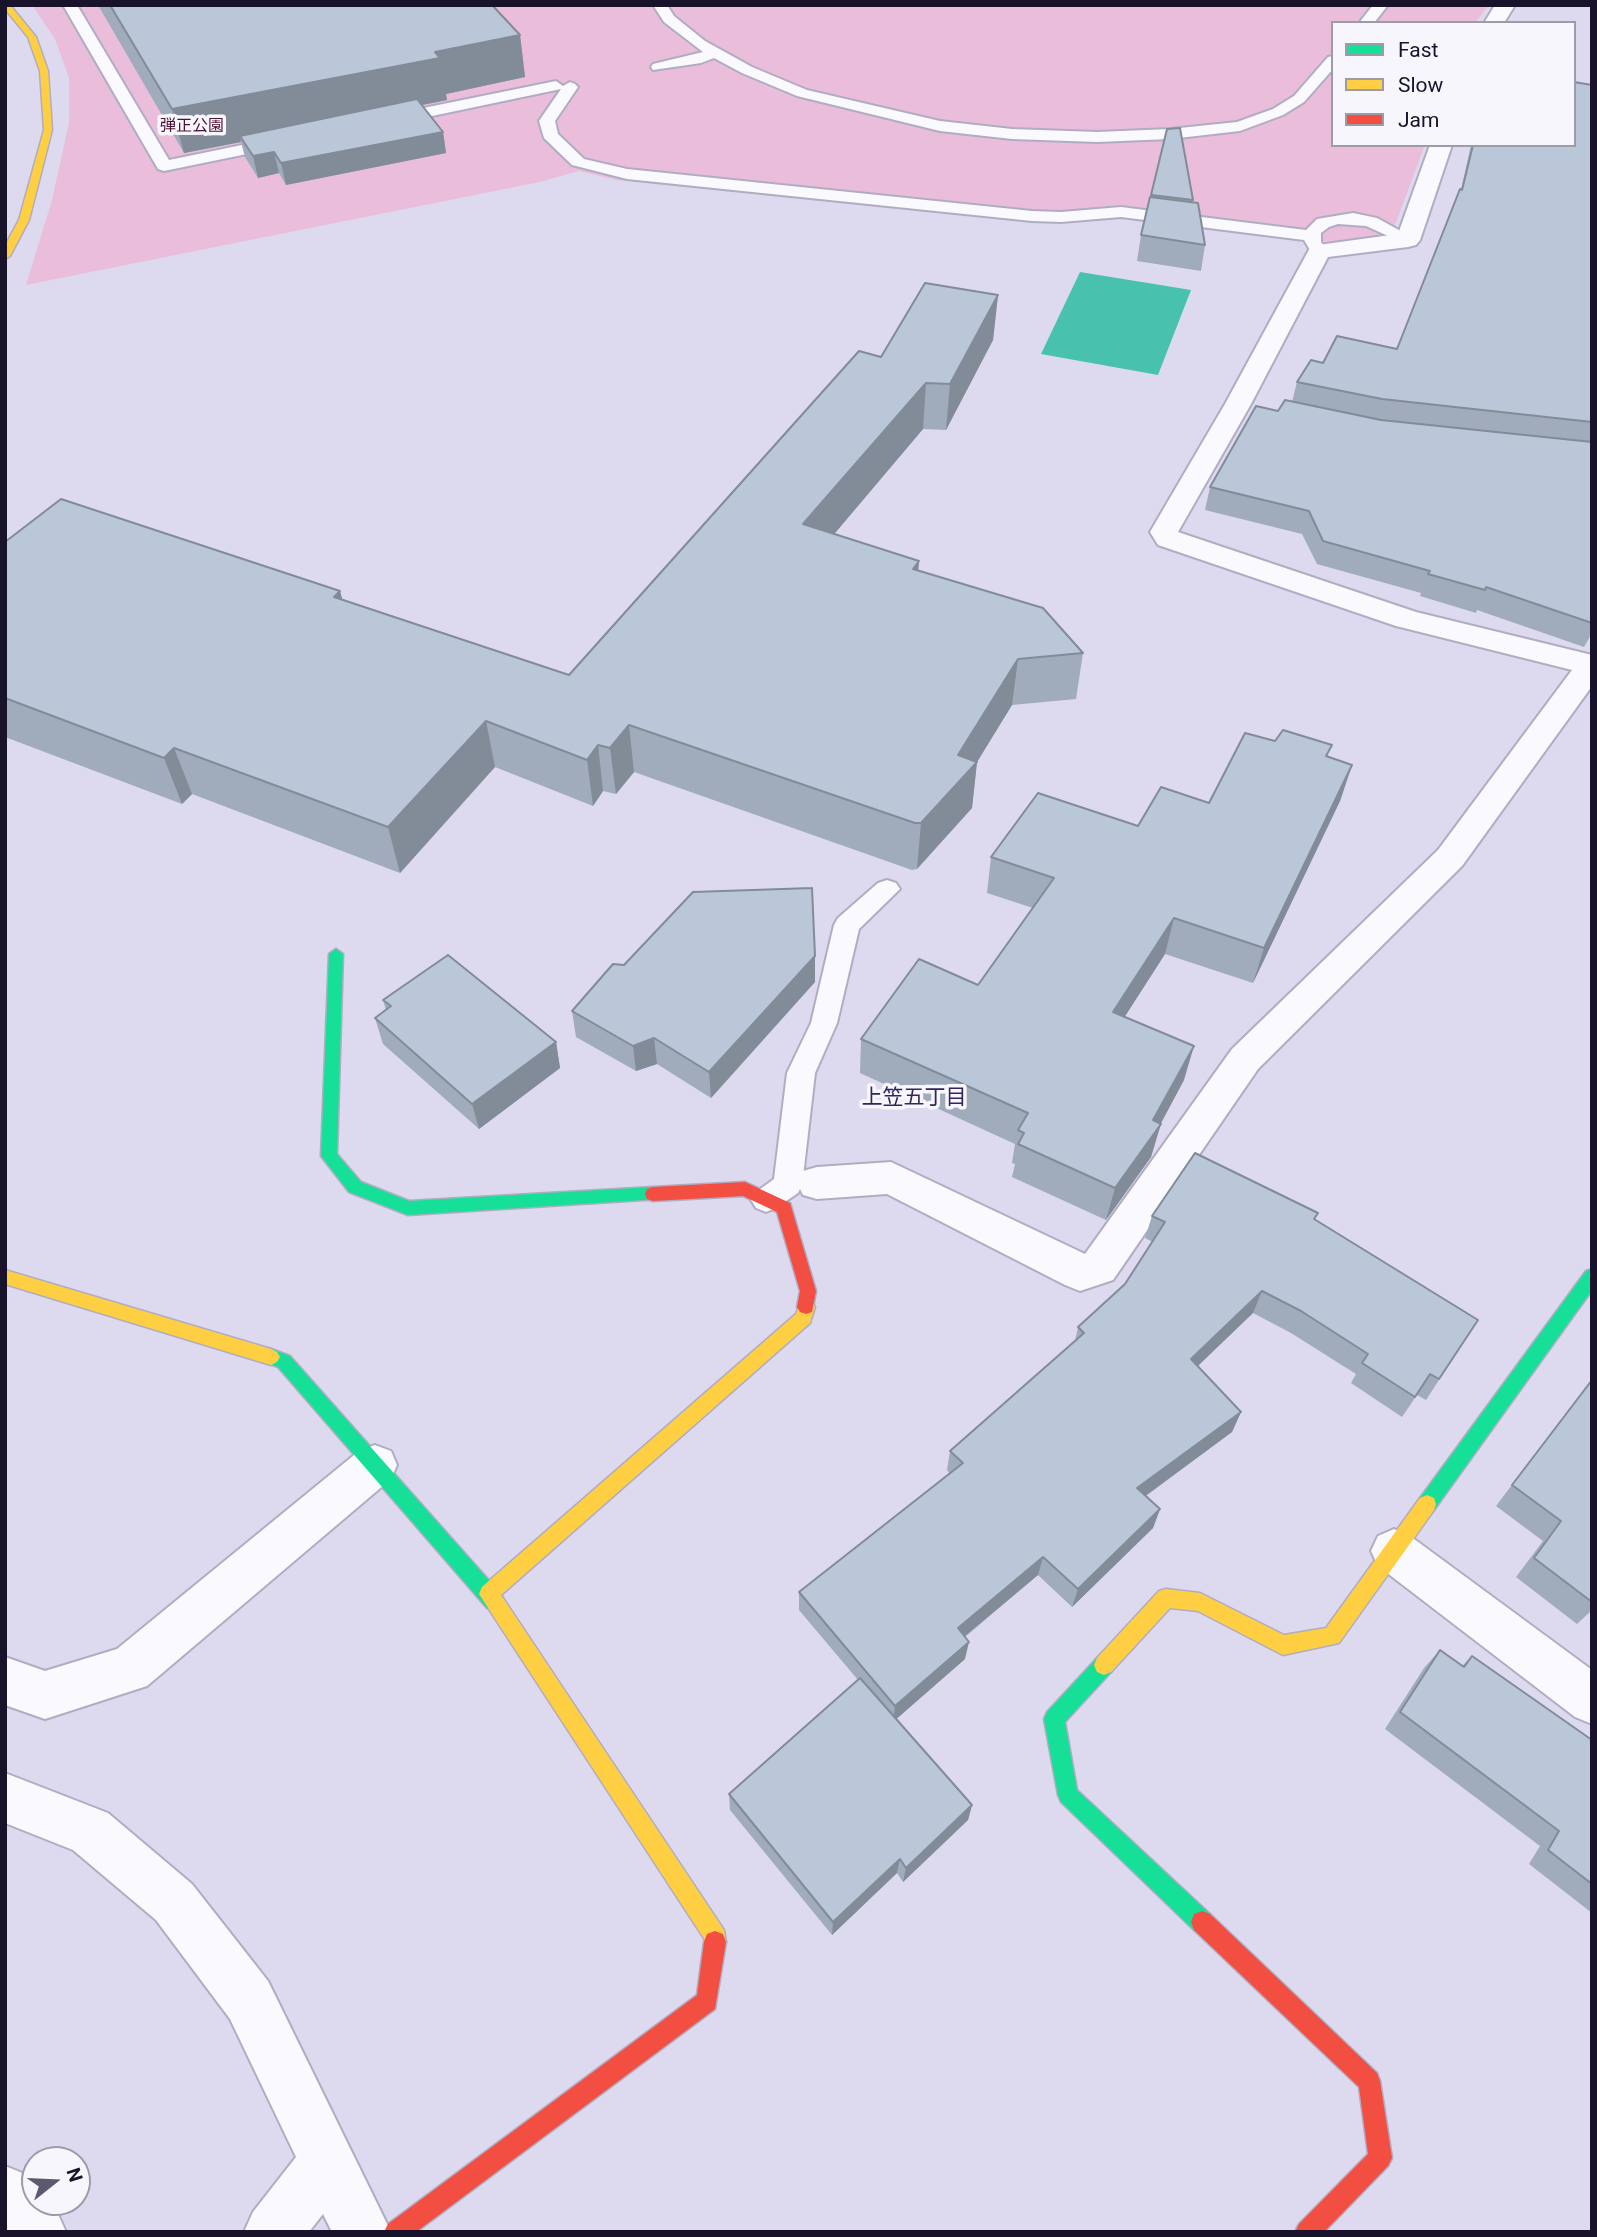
<!DOCTYPE html>
<html>
<head>
<meta charset="utf-8">
<style>
  body { margin:0 }
  #map { position:relative; width:1597px; height:2237px; overflow:hidden; background:#dddaf0; font-family:Roboto,sans-serif }
  canvas { display:block }
  .frame { position:absolute; inset:0; border:7px solid #18132b; pointer-events:none }
  .legend { position:absolute; left:1331px; top:21px; width:245px; height:126px; box-sizing:border-box; background:#f7f6fd; border:2px solid #9e9ba9; margin:0; padding:9px 12px; list-style:none; font-size:21px; color:#18132b }
  .legend li { display:flex; align-items:center; gap:14px; height:35px }
  .legend b { width:35px; border:2px solid #9e9ba9 }
  .north { position:absolute; left:21px; top:2146px; width:70px; height:70px; box-sizing:border-box; background:#f7f6fd; border:2px solid #9e9ba9; border-radius:50%; rotate:72deg; font-size:19px; font-weight:700; line-height:28px; text-align:center; color:#18132b }
  .north::after { content:''; display:block; margin:auto; width:24px; height:32px; background:#5d5970; clip-path:polygon(50% 0,100% 100%,50% 72%,0 100%) }
</style>
</head>
<body>
<div id="map">
<canvas width="1597" height="2237"></canvas>
<div class="frame"></div>
<ul class="legend">
<li><b style="height:9px;background:#16e098"></b>Fast</li>
<li><b style="height:9px;background:#ffcf43"></b>Slow</li>
<li><b style="height:9px;background:#f24e42"></b>Jam</li>
</ul>
<div class="north">N</div>
</div>
<script>
const c = document.querySelector('canvas').getContext('2d');
c.lineJoin = 'round';
function fillPath(path, color) {
  c.fillStyle = color;
  c.fill(path, 'evenodd');
}
function toPath(rows) {
  const path = new Path2D();
  for (const r of rows) {
    path.moveTo(r[0], r[1]);
    for (let i = 2; i < r.length; i += 2) path.lineTo(r[i], r[i + 1]);
  }
  return path;
}
function trace(path, color, width, dash) {
  c.strokeStyle = color;
  c.lineWidth = width;
  c.lineCap = dash ? 'butt' : 'round';
  c.setLineDash(dash || []);
  c.stroke(path);
}
function drawText(font, color, halo, rows, align = 'center') {
  c.font = font + ' Roboto,"Noto Sans JP",sans-serif';
  c.lineWidth = 7;
  c.setLineDash([]);
  c.textBaseline = 'middle';
  c.strokeStyle = halo;
  c.fillStyle = color;
  for (const [text, x, y, turn = 0] of rows) {
    c.save();
    c.translate(x, y);
    c.rotate((+turn || 0) * Math.PI / 180);
    c.textAlign = isNaN(turn) ? turn : align;
    if (halo) c.strokeText(text, 0, 0);
    c.fillText(text, 0, 0);
    c.restore();
  }
}
const green = toPath([
  [32,5,1489,5,1475,23,1333,23,1333,145,1425,145,1391,236,1332,242,1282,239,1119,218,1019,221,616,180,579,171,540,182,26,285,52,200,69,122,69,78,55,39]
]);
const water = toPath([
  [1080,272,1191,290,1158,375,1041,354]
]);
const lane = toPath([
  [63,5,77,5,169,160,281,137,289,142,281,147,164,171,158,169,63,5],
  [653,5,667,5,674,16,705,41,752,67,807,90,940,121,1012,129,1097,132,1170,129,1237,122,1273,109,1294,96,1328,57,1333,56,1333,69,1304,102,1283,115,1240,131,1170,139,1097,142,1012,139,940,131,797,96,742,73,714,58,701,63,653,70,651,67,653,64,703,52,664,22,653,5],
  [1373,5,1388,5,1374,23,1359,23,1373,5],
  [556,81,563,86,570,82,575,84,578,87,555,121,558,134,584,159,627,169,1032,211,1061,212,1121,207,1306,230,1317,219,1353,213,1377,218,1417,240,1408,245,1366,226,1338,224,1329,227,1321,233,1321,242,1328,251,1319,256,1313,255,1304,240,1121,217,1061,222,1032,221,627,179,572,165,544,138,539,121,561,89,389,125,381,120,389,115,556,81],
  [887,880,896,883,900,889,859,929,837,1023,815,1073,802,1185,798,1193,776,1208,766,1212,756,1208,751,1200,756,1192,774,1179,787,1073,811,1023,834,925,838,918,878,883,887,880]
]);
const street = toPath([
  [1495,5,1515,5,1504,23,1484,23,1495,5],
  [1430,145,1452,145,1420,240,1416,245,1408,247,1328,257,1251,404,1178,532,1416,612,1592,655,1592,686,1462,866,1258,1069,1113,1280,1080,1291,1065,1285,887,1194,817,1199,803,1195,797,1183,803,1171,817,1167,891,1162,1085,1254,1232,1049,1438,850,1572,670,1396,626,1158,545,1150,532,1225,404,1311,246,1398,234,1430,145],
  [375,1445,391,1451,397,1465,391,1479,147,1686,45,1719,5,1705,5,1657,45,1671,117,1649,359,1451,375,1445],
  [1394,1529,1410,1536,1592,1670,1592,1724,1575,1717,1378,1566,1371,1551,1378,1536,1394,1529],
  [5,1773,108,1813,192,1884,268,1981,391,2232,332,2232,323,2214,309,2232,244,2232,253,2212,296,2157,230,2019,156,1920,73,1850,5,1823,5,1773],
  [5,2166,25,2174,35,2185,35,2202,49,2202,57,2212,66,2232,5,2232,5,2166]
]);
const fast = toPath([
  [336,949,343,954,337,1154,361,1182,409,1201,653,1187,659,1189,661,1194,659,1199,408,1215,349,1192,321,1156,329,954,336,949],
  [1592,1269,1592,1290,1434,1510,1427,1513,1420,1510,1418,1504,1420,1498,1586,1271,1592,1269],
  [271,1349,290,1356,501,1594,504,1601,501,1608,494,1610,487,1608,278,1367,265,1362,262,1357,265,1352,271,1349],
  [1104,1655,1111,1658,1114,1665,1111,1672,1065,1722,1077,1790,1210,1914,1213,1922,1210,1930,1202,1933,1194,1930,1061,1802,1058,1795,1044,1719,1047,1712,1097,1658,1104,1655]
]);
const slow = toPath([
  [5,5,10,5,36,37,48,71,52,130,29,220,10,256,5,259,5,246,19,220,44,130,40,71,28,37,5,9,5,5],
  [5,1270,271,1349,277,1352,280,1357,277,1362,271,1365,5,1284,5,1270],
  [806,1300,812,1302,815,1307,810,1323,501,1595,724,1930,726,1942,723,1950,715,1953,707,1950,705,1940,479,1594,482,1587,796,1314,800,1302,806,1300],
  [1427,1495,1434,1498,1436,1504,1434,1510,1339,1643,1283,1655,1198,1611,1170,1608,1111,1672,1104,1675,1097,1672,1094,1665,1097,1658,1159,1591,1166,1589,1200,1593,1284,1635,1326,1628,1420,1498,1427,1495]
]);
const jam = toPath([
  [745,1182,790,1203,816,1291,812,1312,806,1314,800,1312,797,1307,800,1291,777,1212,743,1196,653,1201,647,1199,645,1194,647,1189,653,1187,745,1182],
  [1202,1911,1210,1914,1377,2073,1380,2081,1392,2158,1388,2166,1324,2232,1295,2232,1299,2224,1368,2154,1359,2087,1194,1930,1191,1922,1194,1914,1202,1911],
  [715,1931,723,1934,726,1942,715,2009,416,2232,384,2232,388,2224,697,1995,704,1942,707,1934,715,1931]
]);
const wall = toPath([
  [98,5,492,5,520,35,525,77,446,94,447,100,422,105,443,132,446,153,286,185,279,173,258,178,245,157,241,142,184,153],
  [1592,85,1592,633,1584,647,1477,610,1476,613,1420,596,1421,593,1317,564,1302,534,1205,510,1210,487,1278,411,1292,402,1297,382,1323,363,1397,349,1461,190,1471,145,1574,145],
  [1167,129,1193,200,1192,202,1205,245,1201,271,1137,261,1141,235],
  [998,295,993,340,946,430,923,429,834,534,919,571,1083,653,1076,699,1012,705,977,762,972,808,917,869,912,870,634,772,616,794,603,791,593,806,495,767,400,873,192,794,182,804,5,737,5,542,340,591,342,599,569,675,881,357],
  [1328,757,1352,765,1340,801,1253,983,1165,954,1125,1016,1184,1080,1160,1124,1151,1157,1106,1220,1012,1177,1015,1164,1012,1163,1015,1144,860,1073,861,1039,978,985,1033,908,987,893,991,857,1138,826,1209,803],
  [624,965,815,982,711,1098,657,1064,636,1071,576,1037,572,1011],
  [383,1000,556,1042,560,1068,479,1129,383,1044,375,1018,386,1010],
  [1152,1216,1315,1220,1478,1320,1426,1400,1417,1395,1402,1417,1351,1383,1356,1374,1291,1333,1253,1313,1198,1366,1241,1412,1232,1432,1146,1496,1160,1509,1153,1528,1072,1607,1038,1575,965,1637,965,1659,896,1719,972,1805,968,1820,903,1882,897,1873,832,1935,730,1810,729,1794,858,1680,799,1610,799,1592,950,1474,947,1470,950,1451,1075,1341,1078,1327,1125,1284,1153,1242,1145,1238],
  [1592,1379,1592,1610,1577,1624,1516,1577,1543,1541,1496,1506],
  [1440,1650,1462,1666,1472,1656,1592,1740,1592,1913,1529,1864,1540,1846,1385,1729,1424,1668]
]);
const shadedWall = toPath([
  [520,35,525,77,446,94,447,100,244,141,240,136,241,142,184,153,172,109,435,52],
  [443,132,446,153,286,185,281,163],
  [274,152,279,173,258,178,253,156],
  [998,295,993,340,946,430,950,384],
  [926,383,923,429,803,571,803,524],
  [919,561,916,608,913,569],
  [340,591,352,637,334,597],
  [1018,659,1012,705,977,762,972,808,917,869,921,823,958,755],
  [486,721,495,767,400,873,388,827],
  [629,725,634,772,616,794,610,748],
  [598,745,603,791,593,806,587,760],
  [174,748,192,794,182,804,164,758],
  [1352,765,1340,801,1253,983,1264,948],
  [1174,918,1165,954,1106,1046,1113,1012],
  [815,956,815,982,711,1098,709,1072],
  [654,1038,657,1064,636,1071,633,1046],
  [556,1042,560,1068,479,1129,472,1104],
  [1194,1046,1184,1080,1159,1127,1161,1124,1151,1157,1106,1220,1115,1188],
  [1262,1291,1253,1313,1183,1380,1191,1359],
  [1241,1412,1232,1432,1130,1507,1137,1488],
  [1160,1509,1153,1528,1072,1607,1078,1589],
  [1043,1557,1038,1575,954,1645,958,1628],
  [969,1642,965,1659,893,1722,895,1706],
  [972,1805,968,1820,903,1882,906,1868],
  [900,1859,897,1873,832,1935,833,1922]
]);
const building = toPath([
  [110,5,492,5,520,35,435,52,440,58,172,109,110,5],
  [1574,82,1592,85,1592,422,1382,399,1297,382,1311,360,1323,363,1337,336,1397,349,1460,189,1462,190,1473,145,1574,145,1574,82],
  [417,99,443,132,281,163,274,152,253,156,240,136,417,99],
  [1180,128,1193,200,1151,195,1167,129,1180,128],
  [1150,197,1198,203,1205,245,1141,235,1150,197],
  [925,283,998,295,950,384,926,383,803,524,919,561,913,569,1043,608,1083,653,1018,659,958,755,977,762,921,823,915,823,629,725,610,748,598,745,587,760,486,721,388,827,174,748,164,758,5,698,5,542,61,499,340,591,334,597,569,675,859,351,881,357,925,283],
  [1285,400,1381,420,1592,442,1592,623,1486,587,1485,590,1428,574,1430,571,1323,541,1309,511,1210,487,1256,406,1278,411,1285,400],
  [1283,730,1332,745,1326,756,1352,765,1264,948,1174,918,1113,1012,1194,1046,1153,1120,1161,1124,1115,1188,1018,1144,1024,1133,1018,1130,1028,1113,861,1039,919,959,978,985,1054,878,991,857,1038,793,1138,826,1161,787,1209,803,1245,733,1275,741,1283,730],
  [812,888,815,956,709,1072,654,1038,633,1046,572,1011,613,964,624,965,693,892,812,888],
  [448,955,556,1042,472,1104,375,1018,391,1006,383,1000,448,955],
  [1195,1153,1318,1213,1314,1219,1478,1320,1439,1379,1430,1374,1415,1397,1362,1363,1368,1354,1301,1311,1262,1291,1191,1359,1241,1412,1137,1488,1160,1509,1078,1589,1043,1557,958,1628,969,1642,895,1706,799,1592,963,1463,950,1451,1084,1333,1078,1327,1125,1284,1165,1222,1152,1216,1195,1153],
  [1592,1380,1592,1602,1534,1558,1561,1521,1512,1485,1592,1380],
  [1440,1650,1464,1667,1472,1656,1592,1740,1592,1884,1548,1850,1559,1831,1400,1712,1440,1650],
  [860,1678,972,1805,906,1868,900,1859,833,1922,729,1794,860,1678]
]);
const farParknames = [
  ["弾正公園",192,127]
];
const neighbourhoodNames = [
  ["上笠五丁目",914,1099]
];
fillPath(green, '#eabeda');
fillPath(water, '#49c1af');
trace(lane, '#b0adc3', 4);
trace(street, '#b0adc3', 4);
trace(fast, '#b0adc3', 3);
trace(slow, '#b0adc3', 3);
trace(jam, '#b0adc3', 3);
fillPath(lane, '#faf9fd');
fillPath(street, '#faf9fd');
fillPath(fast, '#16e098');
fillPath(slow, '#ffcf43');
fillPath(jam, '#f24e42');
fillPath(wall, '#a0abbb');
fillPath(shadedWall, '#828b98');
fillPath(building, '#bac7d9');
trace(building, '#828b98', 2);
drawText('16px', '#4e1132', '#f7f6fd', farParknames);
drawText('21px', '#33255b', '#f7f6fd', neighbourhoodNames);
</script>
</body>
</html>
